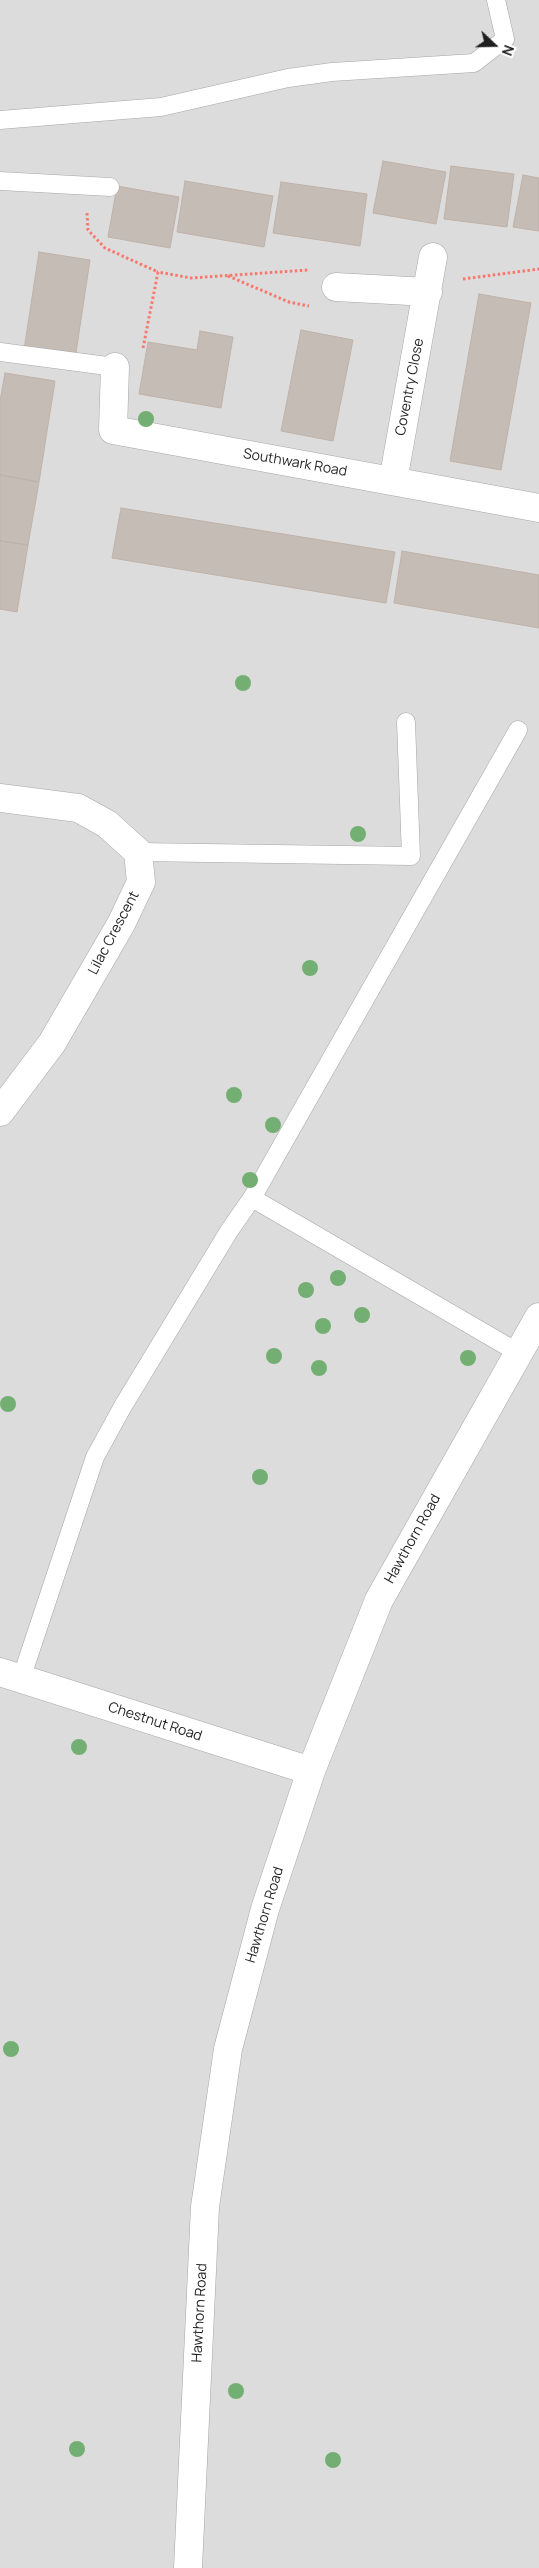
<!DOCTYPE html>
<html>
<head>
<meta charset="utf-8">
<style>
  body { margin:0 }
  #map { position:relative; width:539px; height:2568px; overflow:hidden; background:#f0ece5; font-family:Manrope,sans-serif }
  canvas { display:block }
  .north { position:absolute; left:469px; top:20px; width:50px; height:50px; -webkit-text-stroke:4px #fff; paint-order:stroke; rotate:111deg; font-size:14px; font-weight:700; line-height:20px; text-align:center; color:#1f1f1f }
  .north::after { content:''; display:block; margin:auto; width:18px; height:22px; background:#1f1f1f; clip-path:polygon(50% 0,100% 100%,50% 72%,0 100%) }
</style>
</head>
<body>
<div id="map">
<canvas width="539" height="2568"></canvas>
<div class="north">N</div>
</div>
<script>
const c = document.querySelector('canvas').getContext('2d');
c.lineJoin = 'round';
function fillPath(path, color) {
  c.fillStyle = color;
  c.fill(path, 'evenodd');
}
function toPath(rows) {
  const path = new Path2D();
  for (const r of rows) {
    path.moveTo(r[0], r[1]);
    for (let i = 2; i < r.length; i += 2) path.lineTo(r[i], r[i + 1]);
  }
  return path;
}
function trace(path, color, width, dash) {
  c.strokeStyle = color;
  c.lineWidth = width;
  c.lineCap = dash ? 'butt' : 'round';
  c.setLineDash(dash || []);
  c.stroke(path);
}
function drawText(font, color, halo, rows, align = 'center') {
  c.font = font + ' Manrope,sans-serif';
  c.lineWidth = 4.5;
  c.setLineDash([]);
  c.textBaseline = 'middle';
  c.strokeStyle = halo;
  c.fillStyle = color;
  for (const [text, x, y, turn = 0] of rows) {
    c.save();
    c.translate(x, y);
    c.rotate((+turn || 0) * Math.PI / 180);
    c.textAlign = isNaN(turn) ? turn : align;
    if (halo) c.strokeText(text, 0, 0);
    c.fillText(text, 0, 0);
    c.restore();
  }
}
const residential = toPath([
  [0,0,539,0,539,2568,0,2568]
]);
const building = toPath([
  [383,161,446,172,436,224,373,213,383,161],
  [451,166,514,174,507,227,444,219,451,166],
  [523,175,539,178,539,231,513,227,523,175],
  [185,181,273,196,264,247,177,232,185,181],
  [281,182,367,194,360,246,273,233,281,182],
  [117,186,179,197,170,248,108,237,117,186],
  [39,252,90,260,75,359,24,350,39,252],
  [479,294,531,303,501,470,450,461,479,294],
  [301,330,353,340,333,441,281,431,301,330],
  [200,331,233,337,221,408,139,394,148,342,197,350,200,331],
  [5,373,55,381,39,482,0,475,0,401,5,373],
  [0,475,39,482,28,545,0,541,0,475],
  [121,508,395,552,386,603,112,558,121,508],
  [0,541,28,545,17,612,0,609,0,541],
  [402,551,539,575,539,628,394,603,402,551]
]);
const path = toPath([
  [87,213,88,230,105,248,158,272],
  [228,276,289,302,309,306],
  [463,279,539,269],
  [143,348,158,272,191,278,308,270]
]);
const service = toPath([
  [0,120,161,107,288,78,332,72,474,63,505,39,496,0],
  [0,181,110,187],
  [0,352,115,367],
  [138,852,411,856,406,722],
  [517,1352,252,1198,518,730],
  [21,1679,95,1457,123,1406,229,1231,252,1198]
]);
const minor = toPath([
  [336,287,428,292],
  [115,367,113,430,539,508],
  [393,481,433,257],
  [0,798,78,808,107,824,138,852,141,882,121,924,52,1043,0,1112],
  [0,1672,311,1771],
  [188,2568,205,2207,228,2049,265,1909,311,1771,379,1600,539,1317]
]);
const trees = [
  [146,419],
  [243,683],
  [358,834],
  [310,968],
  [234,1095],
  [273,1125],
  [250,1180],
  [338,1278],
  [306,1290],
  [362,1315],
  [323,1326],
  [274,1356],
  [468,1358],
  [319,1368],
  [8,1404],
  [260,1477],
  [79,1747],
  [11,2049],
  [236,2391],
  [77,2449],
  [333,2460]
];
const streetNames = [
  ["Coventry Close",410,387,-79],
  ["Southwark Road",295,463,10],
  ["Lilac Crescent",114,933,-62],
  ["Hawthorn Road",413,1539,-61],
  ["Chestnut Road",155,1722,18],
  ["Hawthorn Road",265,1915,-73],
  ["Hawthorn Road",200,2313,-87]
];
fillPath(residential, '#dddcdc');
fillPath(building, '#c4bcb5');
trace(building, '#c1b2a8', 1);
trace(service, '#a6a6a6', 19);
trace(minor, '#a6a6a6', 29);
trace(path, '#f8786e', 3, [2.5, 2.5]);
trace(service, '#fff', 18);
trace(minor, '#fff', 28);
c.fillStyle = '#73af72';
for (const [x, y] of trees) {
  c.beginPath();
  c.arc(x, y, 8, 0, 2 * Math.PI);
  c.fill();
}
drawText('14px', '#1f1f1f', '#fff', streetNames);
</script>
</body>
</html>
